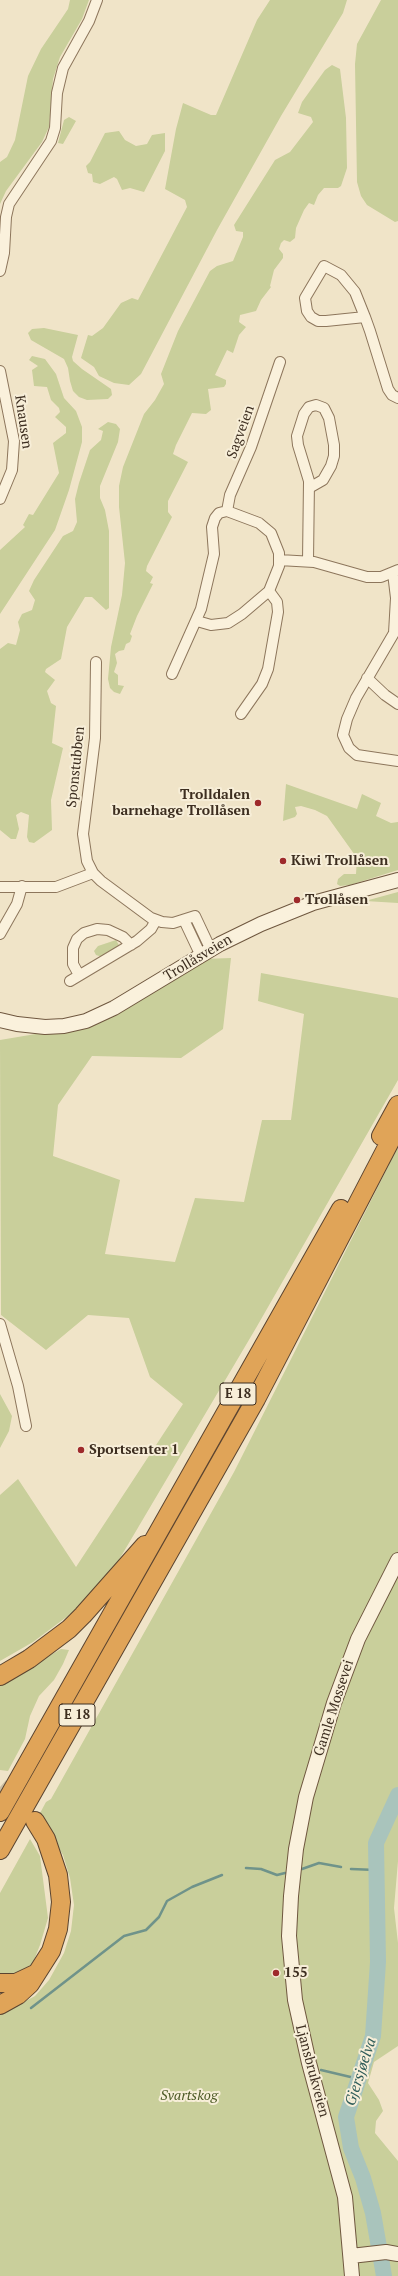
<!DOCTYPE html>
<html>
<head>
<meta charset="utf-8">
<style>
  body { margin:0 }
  canvas { display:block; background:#f0e4c8 }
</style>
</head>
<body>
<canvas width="398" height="2276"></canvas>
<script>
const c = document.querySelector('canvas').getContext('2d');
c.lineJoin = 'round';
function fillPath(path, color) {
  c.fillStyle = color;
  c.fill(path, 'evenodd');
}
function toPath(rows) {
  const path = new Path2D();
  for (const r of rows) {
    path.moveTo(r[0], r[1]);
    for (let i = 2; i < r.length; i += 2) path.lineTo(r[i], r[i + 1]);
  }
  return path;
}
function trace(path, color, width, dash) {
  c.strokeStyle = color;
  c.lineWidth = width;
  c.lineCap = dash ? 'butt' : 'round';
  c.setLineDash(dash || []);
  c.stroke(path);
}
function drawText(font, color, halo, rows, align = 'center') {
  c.font = font + ' "PT Serif",serif';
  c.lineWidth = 4;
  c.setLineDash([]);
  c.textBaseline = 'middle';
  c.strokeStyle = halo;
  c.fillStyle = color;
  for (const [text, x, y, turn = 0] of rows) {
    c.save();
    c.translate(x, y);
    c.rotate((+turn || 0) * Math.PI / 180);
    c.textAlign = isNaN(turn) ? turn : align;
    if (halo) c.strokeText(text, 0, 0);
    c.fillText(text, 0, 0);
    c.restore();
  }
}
const green = toPath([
  [70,0,89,0,82,19,60,57,53,79,49,127,42,142,6,191,0,204,0,162,7,157,15,140,28,76,41,49,68,9],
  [270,0,347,0,343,13,281,116,217,230,141,374,129,385,114,383,99,376,94,367,81,358,88,335,92,336,103,328,121,303,132,298,138,300,187,207,185,200,165,189,176,129,183,103,211,115,216,115,257,20],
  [381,0,398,0,398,221,395,222,367,205,361,196,357,182,355,64,357,44],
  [332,65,340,69,346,118,347,168,341,186,338,188,324,188,318,195,314,205,309,203,304,210,296,228,295,238,290,242,284,240,281,243,279,249,283,254,283,258,274,270,270,286,271,287,261,300,256,311,240,315,239,322,246,327,239,335,233,353,227,350,215,375,226,380,226,384,224,387,208,389,211,410,206,414,192,413,176,445,173,454,188,462,168,501,168,512,172,517,147,566,146,571,153,577,150,583,153,584,137,616,130,634,132,636,130,642,126,644,124,650,119,651,115,654,117,663,114,672,118,675,118,685,124,686,120,694,114,692,110,688,108,679,111,647,122,595,125,563,119,507,119,486,123,467,144,414,155,400,164,384,161,374,178,331,210,271,217,266,233,261,243,237,243,232,236,231,234,225,275,160,290,152,313,122,311,117,298,113,302,102,325,70],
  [69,117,76,121,63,144,58,143,64,120],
  [119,131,125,140,136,146,147,144,152,135,165,133,165,151,144,192,130,188,122,190,117,179,114,177,100,184,93,182,92,174,88,173,86,166,90,162,105,133],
  [44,328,78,335,72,357,73,361,82,369,111,389,112,395,108,399,87,400,79,397,73,391,70,381,68,368,64,359,31,340,28,333,32,329],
  [32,356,45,359,56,374,64,398,76,411,82,427,82,442,69,490,55,530,0,614,0,550,25,527,23,525,29,514,33,515,59,473,53,443,66,433,66,427,55,417,60,412,59,408,51,400,47,387,34,386,32,370,38,366,29,360],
  [108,422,116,424,120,429,118,442,100,486,100,498,105,510,109,531,109,608,106,610,92,597,85,597,67,627,61,659,46,669,45,672,55,680,47,691,51,703,56,706,52,743,63,748,51,800,52,830,34,843,29,842,27,837,29,815,21,812,16,815,19,829,16,839,11,839,0,830,0,649,8,643,16,645,20,630,18,622,22,614,32,610,35,600,29,591,34,580,63,536,73,531,77,522,75,499,79,483,90,450,101,440,103,431,98,429],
  [286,784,357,809,362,794,381,803,376,816,391,823,398,822,398,870,350,885,340,886,337,884,338,879,344,874,356,874,357,858,327,816,315,810,301,806,295,807,297,814,295,817,283,821],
  [398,892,398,903,365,901],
  [116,940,120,947,102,957,96,955,94,951,98,946],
  [231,958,223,1029,181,1058,92,1056,58,1105,53,1156,120,1180,105,1254,175,1262,195,1198,244,1202,262,1120,291,1120,304,1014,258,1001,261,973,398,998,398,1080,256,1328,110,1575,72,1613,33,1642,0,1661,0,1495,18,1479,76,1567,183,1404,150,1377,129,1318,88,1315,46,1350,1,1315,0,1040,95,1024,202,959],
  [398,1147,398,1861,394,1908,398,1943,398,2046,374,2062,368,2083,379,2100,383,2111,376,2121,375,2133,398,2161,398,2276,0,2276,0,2015,35,1996,49,1980,64,1953,71,1931,74,1905,70,1878,63,1855,39,1815,46,1802,51,1799,234,1472],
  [0,1394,12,1416,9,1431,0,1448],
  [61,1649,69,1650,63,1664,54,1680,39,1696,30,1716,25,1739,8,1771,0,1770,0,1684],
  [30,1839,40,1856,48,1918,40,1945,32,1965,19,1973,4,1976,0,1974,0,1893]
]);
const stream = toPath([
  [246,1868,261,1869,277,1875,285,1873],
  [302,1869,319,1863,341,1867],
  [351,1869,376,1870],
  [31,2008,124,1936,146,1930,159,1917,167,1901,192,1887,222,1875],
  [321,2070,359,2079]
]);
const river = toPath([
  [384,2276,373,2213,363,2178,351,2148,346,2117,373,2036,378,1962,376,1843,398,1795]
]);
const highwayTunnel = toPath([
  [0,1787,21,1805]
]);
const street = toPath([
  [0,271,4,253,6,217,9,204,51,141,55,128,57,93,63,68,89,21,97,0],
  [365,317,326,321,318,321,311,317,307,311,305,298,324,266,341,275,355,292,365,317,370,331,388,389,392,395,398,398],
  [0,371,14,441,12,470,0,499],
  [227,511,230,495,251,447,280,362],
  [279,560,314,562,367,577,381,577,398,570],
  [308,561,309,481,298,445,297,436,304,414,309,407,316,405,324,408,329,418,334,445,334,456,331,466,323,480,309,488],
  [393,573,396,598,394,633,356,698,347,719,343,735,349,748,357,755,398,761],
  [96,662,95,738,83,834,87,861,93,873,101,881,151,918,162,922,173,923,195,916,211,950],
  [172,674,201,609,214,554,212,527,215,518,219,513,227,511,259,523,271,533,279,553,279,566,269,591,242,614,228,623,211,625,197,621],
  [367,678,385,695,398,704],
  [241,714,262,684,268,669,278,612,277,602,269,591],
  [0,887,56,887,93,873],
  [184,920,201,956],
  [0,934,17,904,22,886],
  [79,975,73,964,73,948,77,939,84,933,97,929,108,930,123,937,131,945],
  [70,981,137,941,151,929,156,920],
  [0,1324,18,1386,26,1426]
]);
const secondary = toPath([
  [0,1020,17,1024,45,1027,64,1026,86,1021,114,1008,220,944,261,924,313,903,398,880],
  [351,2256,386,2252,398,2254],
  [352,2276,345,2197,309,2063,295,2000,289,1936,291,1896,296,1849,306,1797,334,1703,358,1639,398,1560]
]);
const highway = toPath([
  [381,1136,398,1105],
  [0,1676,29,1659,69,1629,83,1615,145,1545],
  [0,1812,341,1209],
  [0,1850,256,1399,398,1126],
  [0,1983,16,1983,35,1974],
  [0,2005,18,1995,30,1984,51,1951,58,1929,61,1902,58,1875,46,1839,35,1821]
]);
const markers = [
  [258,803,4,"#9e2a2b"],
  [283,861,4,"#9e2a2b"],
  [297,900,4,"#9e2a2b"],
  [81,1450,4,"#9e2a2b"],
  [276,1973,4,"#9e2a2b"]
];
const shields = [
  [238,1394,36],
  [77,1715,36]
];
const shieldNames = [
  ["E 18",238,1394],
  ["E 18",77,1715]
];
const streetNames = [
  ["Knausen",23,422,82],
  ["Sagveien",241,432,-70],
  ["Sponstubben",76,767,-84],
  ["Trollåsveien",198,958,-31],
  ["Gamle Mossevei",334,1708,-72],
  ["Ljansbrukveien",312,2071,75]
];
const poiNames = [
  ["Trolldalen",250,795,"right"],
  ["barnehage Trollåsen",250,811,"right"],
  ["Kiwi Trollåsen",291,861],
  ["Trollåsen",305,900],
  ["Sportsenter 1",89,1450],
  ["155",284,1973]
];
const parkNames = [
  ["Svartskog",189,2096]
];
const waterNames = [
  ["Gjersjøelva",361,2072,-72]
];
fillPath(green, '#c9cf9b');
trace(stream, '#6f938a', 2.5);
trace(river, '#a9c4bc', 16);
trace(highwayTunnel, '#ccc0a6', 18, [18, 9]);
trace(street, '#8d765c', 12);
trace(secondary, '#6f573f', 16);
trace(highway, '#5b4430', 20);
trace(street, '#faf1dc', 10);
trace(secondary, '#faf1dc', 14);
trace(highway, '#e0a458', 18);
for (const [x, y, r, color] of markers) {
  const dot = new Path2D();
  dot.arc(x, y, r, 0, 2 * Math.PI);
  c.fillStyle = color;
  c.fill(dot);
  trace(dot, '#f7eed8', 1.5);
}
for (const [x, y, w] of shields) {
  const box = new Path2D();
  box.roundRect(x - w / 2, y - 11, w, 22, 3);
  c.fillStyle = '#f7eed8';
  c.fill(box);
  trace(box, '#3d2e20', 1);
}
drawText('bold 13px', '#3d2e20', null, shieldNames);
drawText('14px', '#3d2e20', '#f7eed8', streetNames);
drawText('bold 14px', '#3d2e20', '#f7eed8', poiNames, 'left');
drawText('italic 14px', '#4d5a26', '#f7eed8', parkNames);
drawText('italic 15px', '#2f5d5a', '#f7eed8', waterNames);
</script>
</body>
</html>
